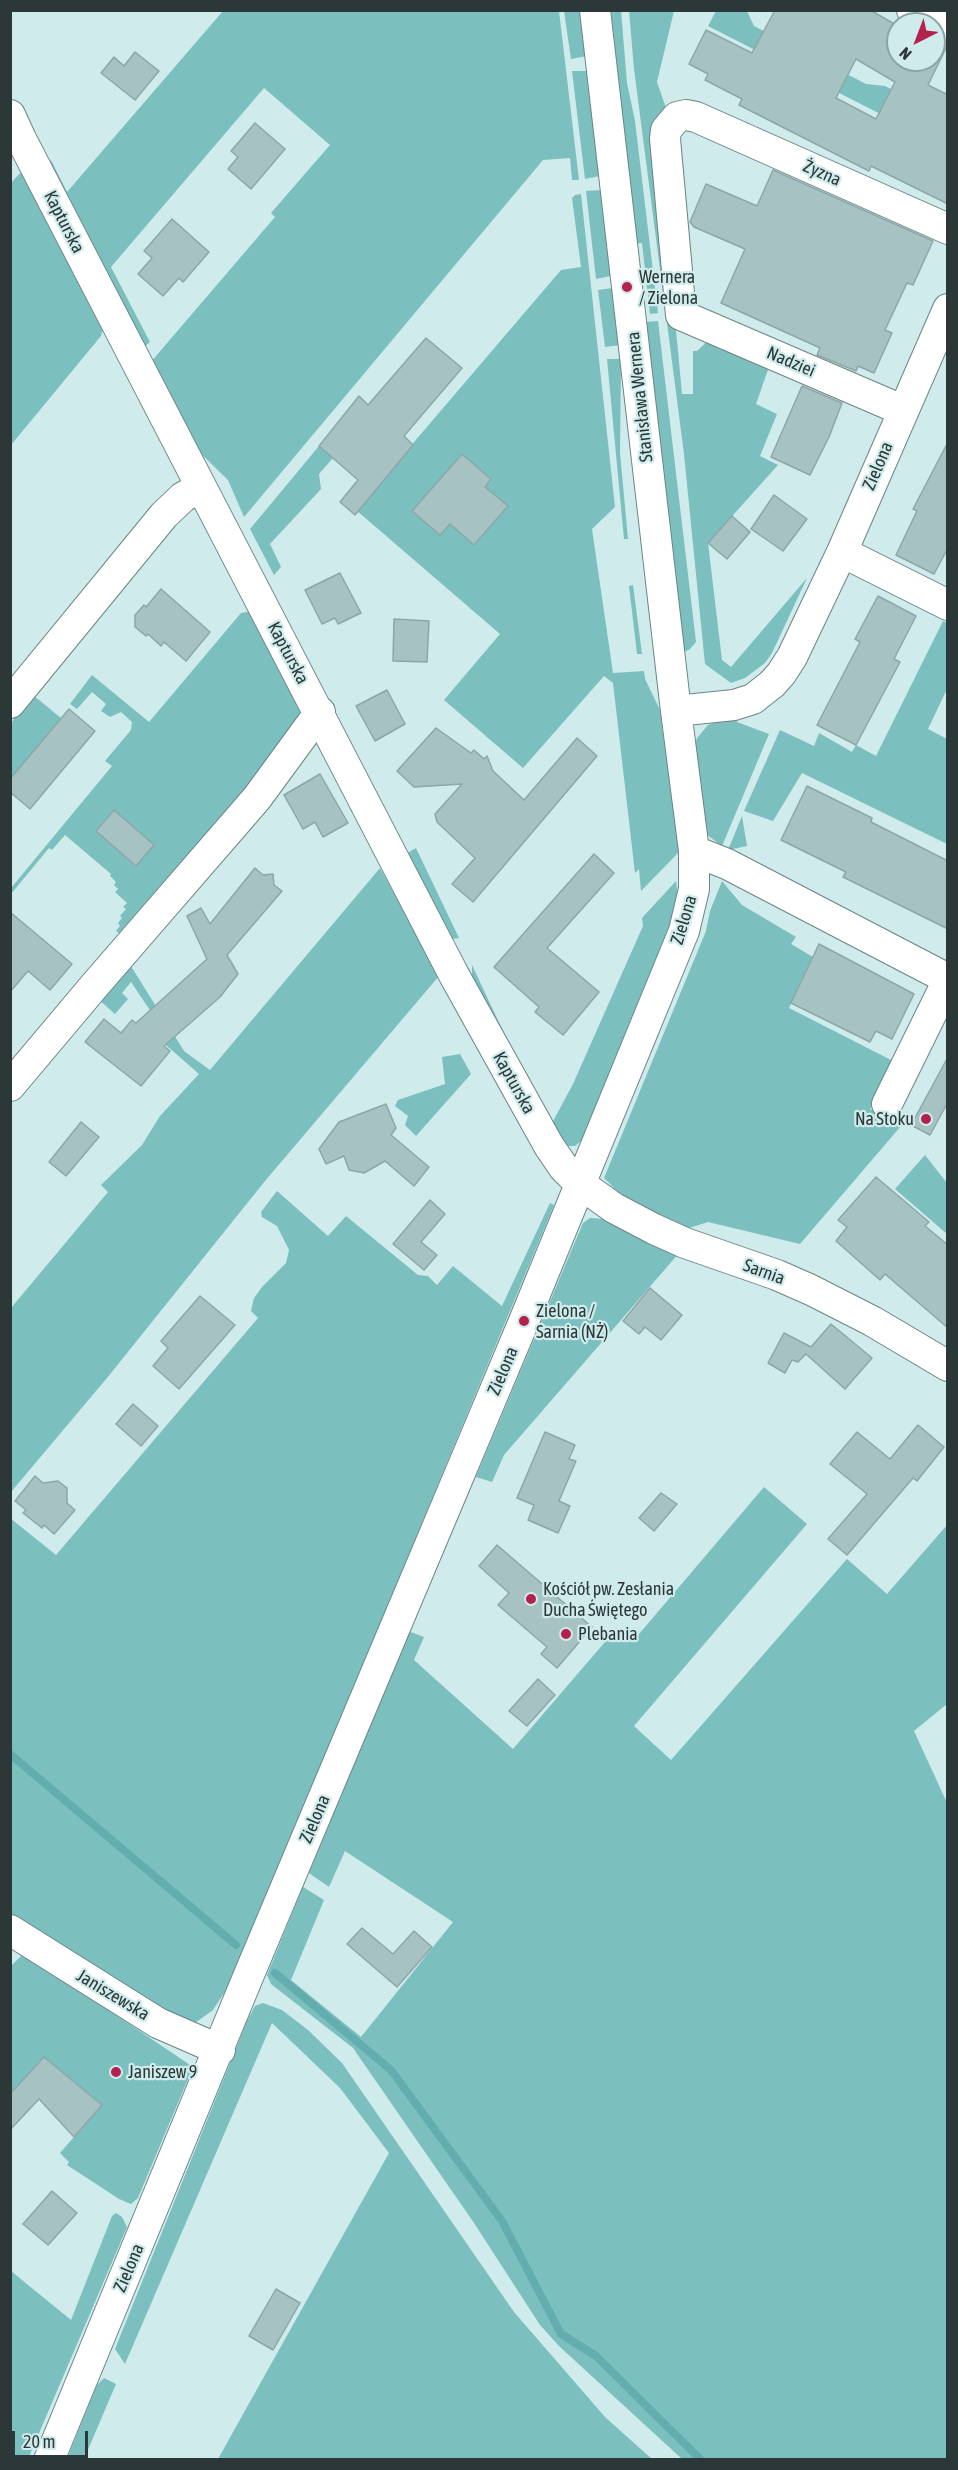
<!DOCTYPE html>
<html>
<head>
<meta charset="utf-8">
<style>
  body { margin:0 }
  #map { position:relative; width:958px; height:2470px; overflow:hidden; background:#cfebeb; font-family:"Asap Condensed",sans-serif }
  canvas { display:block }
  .frame { position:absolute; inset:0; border:12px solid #2c3737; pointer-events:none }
  .north { position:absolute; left:886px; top:12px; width:60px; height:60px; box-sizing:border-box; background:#cfebeb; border:2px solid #8ea3a3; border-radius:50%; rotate:222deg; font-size:16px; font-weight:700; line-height:24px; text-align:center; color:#2c3737 }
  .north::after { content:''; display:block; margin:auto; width:21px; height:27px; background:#b3214c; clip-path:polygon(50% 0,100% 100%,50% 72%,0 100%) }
  .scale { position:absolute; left:12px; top:2431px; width:76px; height:27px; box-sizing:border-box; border:3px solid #2c3737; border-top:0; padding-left:8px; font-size:18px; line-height:21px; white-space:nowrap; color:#2c3737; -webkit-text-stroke:4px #cfebeb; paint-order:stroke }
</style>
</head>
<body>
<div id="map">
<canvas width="958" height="2470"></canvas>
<div class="frame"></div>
<div class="north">N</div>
<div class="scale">20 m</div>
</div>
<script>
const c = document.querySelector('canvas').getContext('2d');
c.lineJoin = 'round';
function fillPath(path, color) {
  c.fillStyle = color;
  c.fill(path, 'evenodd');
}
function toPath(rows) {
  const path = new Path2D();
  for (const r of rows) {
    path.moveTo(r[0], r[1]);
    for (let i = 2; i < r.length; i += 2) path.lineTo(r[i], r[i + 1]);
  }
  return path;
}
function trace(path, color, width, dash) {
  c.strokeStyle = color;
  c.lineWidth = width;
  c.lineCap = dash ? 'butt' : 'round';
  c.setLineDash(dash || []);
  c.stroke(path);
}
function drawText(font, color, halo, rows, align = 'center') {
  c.font = font + ' "Asap Condensed",sans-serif';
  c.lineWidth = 4.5;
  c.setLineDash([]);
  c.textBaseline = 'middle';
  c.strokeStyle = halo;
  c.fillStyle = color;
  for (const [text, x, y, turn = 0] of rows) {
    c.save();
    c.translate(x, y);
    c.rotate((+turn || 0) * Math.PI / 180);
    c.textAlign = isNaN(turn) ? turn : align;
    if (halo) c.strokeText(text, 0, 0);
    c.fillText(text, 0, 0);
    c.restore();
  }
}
const green = toPath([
  [223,11,559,11,579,180,572,180,570,158,543,160,244,517,228,480,193,446,150,363,275,217,271,213,330,145,264,88,111,267,150,342,143,348,47,168,51,160,67,192],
  [564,11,580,11,587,56,571,59],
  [611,11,621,11,627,83,635,121,658,313,650,314,642,243,636,244],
  [629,11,674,11,657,82,666,108,660,160,682,394,693,394,693,351,697,351,711,338,770,364,756,404,777,414,760,456,778,465,708,543,722,660,731,667,807,578,772,653,765,663,745,678,731,683,705,664,684,454,634,69],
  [716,11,747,11,754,26,866,84,885,86,907,97,947,148,708,26],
  [572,71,588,71,600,176,585,179],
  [24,169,104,325,101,336,11,445,10,184],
  [602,190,611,276,596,279,586,191],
  [581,194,615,507,592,529,613,673,644,671,645,679,660,710,679,852,641,891,639,869,635,873,613,683,604,676,523,768,444,700,500,634,356,510,561,270,581,267,572,198,575,195],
  [613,288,620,345,605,347,598,290],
  [658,321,696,642,689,650,683,652,645,322],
  [607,359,621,359,620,453,628,539,624,539],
  [319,446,333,458,319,474,321,489,270,544,281,567,274,575,250,529],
  [633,585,642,654,637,654,629,586],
  [252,611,305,709,291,736,119,933,116,931,120,926,118,923,122,918,120,916,126,909,123,907,127,903,115,892,118,889,114,885,116,882,110,876,111,874,65,835,52,850,49,848,11,894,11,888,112,766,105,761,131,730,132,722,121,712,110,717,101,711,106,704,92,692,77,709,70,704,92,675,149,722,241,613],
  [943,621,947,623,947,689,928,729,947,739,947,844,802,773,773,821,744,811,780,730,814,746,819,733,852,752,856,745,876,756],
  [33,695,61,718,11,779,11,723],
  [736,714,737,722,769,734,722,846,706,834,695,745,697,738,708,725],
  [742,816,747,846,728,850],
  [416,848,459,938,452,939,445,935,404,855],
  [380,868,439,976,265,1181,107,1378,11,1492,11,1308,108,1192,101,1185,142,1145,160,1116,199,1074,158,1038,164,1031,131,982,122,993,128,999,115,1014,98,999,129,963,184,1051,210,1070],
  [676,881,678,896,674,914,581,1141,575,1146,565,1146,551,1125,573,1084,643,926,642,918],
  [722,881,742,905,796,937,791,944,813,957,789,1008,893,1061,870,1109,901,1126,800,1244,708,1222,689,1228,624,1198,604,1178,706,931,710,911],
  [472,965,503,1031,515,1054,472,985],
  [460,1054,471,1074,416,1136,405,1125,408,1116,395,1106,398,1100,445,1084,442,1057],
  [925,1155,947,1183,947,1234,895,1189],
  [277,1191,328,1236,346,1216,418,1275,428,1276,437,1285,453,1266,502,1306,550,1203,554,1205,230,1984,213,2010,195,2023,179,2023,32,1931,11,1915,10,1518,56,1555,258,1318,251,1311,254,1298,262,1287,286,1263,289,1250,277,1226,262,1217,261,1212],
  [590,1218,606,1219,680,1252,504,1455,492,1482,476,1477,583,1223],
  [764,1487,807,1524,634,1726,671,1760,847,1559,887,1594,947,1525,947,1704,914,1731,948,1805,947,2459,682,2459,559,2346,540,2325,474,2223,353,2048,271,1984,267,1975,303,1887,324,1900,291,1980,361,2037,453,1922,345,1851,329,1887,309,1873,408,1631,424,1637,414,1660,513,1749,617,1628,634,1640],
  [24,1953,193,2067,138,2198,131,2204,119,2199,67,2165,69,2162,60,2153,102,2105,44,2057,11,2094,11,1966],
  [263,2003,282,2010,308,2030,342,2063,514,2312,605,2417,652,2459,218,2459,389,2153,340,2088,272,2023,125,2364,115,2349,247,2021,255,2006],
  [116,2213,122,2217,127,2227,28,2459,11,2459,11,2271,71,2320,112,2216],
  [104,2378,116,2384,84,2459,67,2459,97,2385]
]);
const stream = toPath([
  [10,1754,236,1945],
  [275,1973,391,2070,502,2221,561,2334,596,2356,701,2460]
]);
const building = toPath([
  [775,10,870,10,898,26,898,60,934,60,934,41,947,46,928,85,948,95,948,204,871,166,869,171,739,105,742,99,705,80,708,74,689,64,706,30,752,53,775,10],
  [856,59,895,82,876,119,836,98,856,59],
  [135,52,159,71,135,100,101,73,114,57,124,66,135,52],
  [255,123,285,149,251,189,228,169,238,157,231,151,255,123],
  [773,170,933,241,913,285,907,283,885,330,892,333,874,373,858,366,856,371,817,355,820,348,818,347,721,303,745,249,694,227,690,222,706,184,757,206,773,170],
  [172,219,209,252,183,282,179,278,163,296,138,274,152,258,144,251,172,219],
  [426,338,462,368,404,436,413,445,355,515,340,502,358,480,319,446,359,396,368,405,426,338],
  [802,386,842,403,829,437,810,475,771,457,802,386],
  [948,442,948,548,934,574,896,555,917,511,913,509,948,442],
  [462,454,491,479,485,487,508,506,474,545,450,524,440,535,412,511,462,454],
  [774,495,807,519,783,551,751,529,774,495],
  [732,516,750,532,727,559,708,543,732,516],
  [340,573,361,613,338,624,335,618,322,624,305,590,340,573],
  [161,589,210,632,186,661,164,642,161,646,148,634,146,636,135,627,135,615,144,605,146,607,161,589],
  [878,596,916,616,894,659,900,662,856,745,817,725,860,642,855,639,878,596],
  [394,619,429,621,427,662,393,661,394,619],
  [387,690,405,724,375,741,356,706,387,690],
  [69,709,95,731,30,809,10,792,10,779,69,709],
  [436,728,471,753,474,750,484,759,487,756,493,771,524,800,577,738,597,756,473,902,452,884,475,858,437,822,435,814,462,784,414,787,397,771,436,728],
  [320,774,348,823,323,837,315,822,303,829,284,795,320,774],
  [807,786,872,818,871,822,948,861,948,929,843,877,846,872,781,840,807,786],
  [114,810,154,845,136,866,96,831,114,810],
  [594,854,614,873,547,948,599,992,563,1035,535,1012,539,1007,494,967,594,854],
  [255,868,263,875,273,874,274,885,282,891,227,955,238,974,220,997,164,1046,170,1051,141,1086,85,1042,104,1019,121,1033,132,1020,136,1023,207,959,187,916,201,908,210,924,255,868],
  [10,912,72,964,50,990,28,971,10,992,10,912],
  [819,944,914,994,892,1039,876,1031,870,1042,791,1003,819,944],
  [948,1057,948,1102,930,1135,911,1125,948,1057],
  [386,1104,396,1128,391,1135,429,1167,414,1186,385,1161,364,1173,349,1170,344,1156,326,1164,319,1149,339,1122,386,1104],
  [81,1122,99,1137,66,1176,49,1162,81,1122],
  [876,1177,929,1222,925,1226,948,1245,948,1328,885,1274,880,1280,836,1241,847,1227,838,1220,876,1177],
  [430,1200,445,1214,421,1242,437,1255,424,1270,393,1244,430,1200],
  [650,1288,682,1315,661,1340,645,1327,639,1334,623,1321,650,1288],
  [200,1296,235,1325,179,1389,153,1366,168,1348,161,1341,200,1296],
  [831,1324,872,1358,845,1389,806,1354,798,1362,792,1360,785,1373,768,1363,784,1333,811,1347,831,1324],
  [133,1404,158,1426,141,1446,116,1424,133,1404],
  [918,1425,944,1447,917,1481,913,1478,847,1555,828,1539,867,1494,830,1464,857,1432,890,1459,918,1425],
  [545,1432,575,1445,569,1459,576,1461,559,1501,570,1506,558,1533,528,1520,534,1505,517,1498,545,1432],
  [35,1476,43,1483,58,1481,67,1488,67,1503,75,1510,54,1534,44,1525,42,1528,23,1513,26,1510,15,1501,35,1476],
  [661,1493,677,1504,654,1531,639,1518,661,1493],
  [497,1545,592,1627,557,1668,541,1654,547,1647,498,1605,509,1593,479,1566,497,1545],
  [538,1679,555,1695,527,1726,509,1711,538,1679],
  [362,1928,393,1954,414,1931,432,1947,397,1987,347,1944,362,1928],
  [44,2057,102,2105,74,2137,39,2099,10,2130,10,2094,44,2057],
  [52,2191,77,2213,48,2245,23,2224,52,2191],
  [276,2289,300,2303,273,2350,249,2336,276,2289]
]);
const minor = toPath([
  [912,10,948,29],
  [10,115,21,139,454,975,549,1146,564,1168,579,1183,614,1208,654,1229,685,1243,777,1275,811,1290,872,1321,948,1366],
  [902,410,681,315,665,139,666,130,677,117,686,115,696,117,948,229],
  [842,552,948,605],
  [10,703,164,515,183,497,201,487],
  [676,711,734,705,753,699,772,684,781,674,792,657,842,552,948,309],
  [694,851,727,864,948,979],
  [10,1086,95,985,257,798,320,712],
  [887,1104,948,980],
  [10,1930,158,2023,220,2050],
  [49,2460,248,1977,524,1321,684,931,694,889,694,851,676,711,595,10]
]);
const markers = [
  [627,287,6,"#b3214c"],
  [926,1119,6,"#b3214c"],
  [524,1321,6,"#b3214c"],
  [531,1599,6,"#b3214c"],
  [566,1634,6,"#b3214c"],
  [116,2072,6,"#b3214c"]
];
const streetNames = [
  ["Żyzna",822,173,24],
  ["Kapturska",64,222,63],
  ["Nadziei",791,362,23],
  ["Stanisława Wernera",640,397,-96],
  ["Zielona",878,466,-67],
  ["Kapturska",288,653,62],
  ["Zielona",684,920,-73],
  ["Kapturska",514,1083,61],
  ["Sarnia",764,1272,20],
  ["Zielona",503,1371,-67],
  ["Zielona",315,1819,-67],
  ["Janiszewska",113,1995,31],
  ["Zielona",129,2268,-67]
];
const poiNames = [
  ["Wernera",639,277],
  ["/ Zielona",639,298],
  ["Na Stoku",914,1119,"right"],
  ["Zielona /",536,1311],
  ["Sarnia (NŻ)",536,1332],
  ["Kościół pw. Zesłania",543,1589],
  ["Ducha Świętego",543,1610],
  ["Plebania",578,1634],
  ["Janiszew 9",128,2072]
];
fillPath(green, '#7cbfbf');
trace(stream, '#63adae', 8);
fillPath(building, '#a6c2c2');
trace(building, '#8ca7a7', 1.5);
trace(minor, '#6a8484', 32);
trace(minor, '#fff', 30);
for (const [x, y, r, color] of markers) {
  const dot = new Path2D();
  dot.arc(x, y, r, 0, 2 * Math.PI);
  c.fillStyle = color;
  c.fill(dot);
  trace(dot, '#cfebeb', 2);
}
drawText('18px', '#2c3737', '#cfebeb', streetNames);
drawText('18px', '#2c3737', '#cfebeb', poiNames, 'left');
</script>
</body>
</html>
